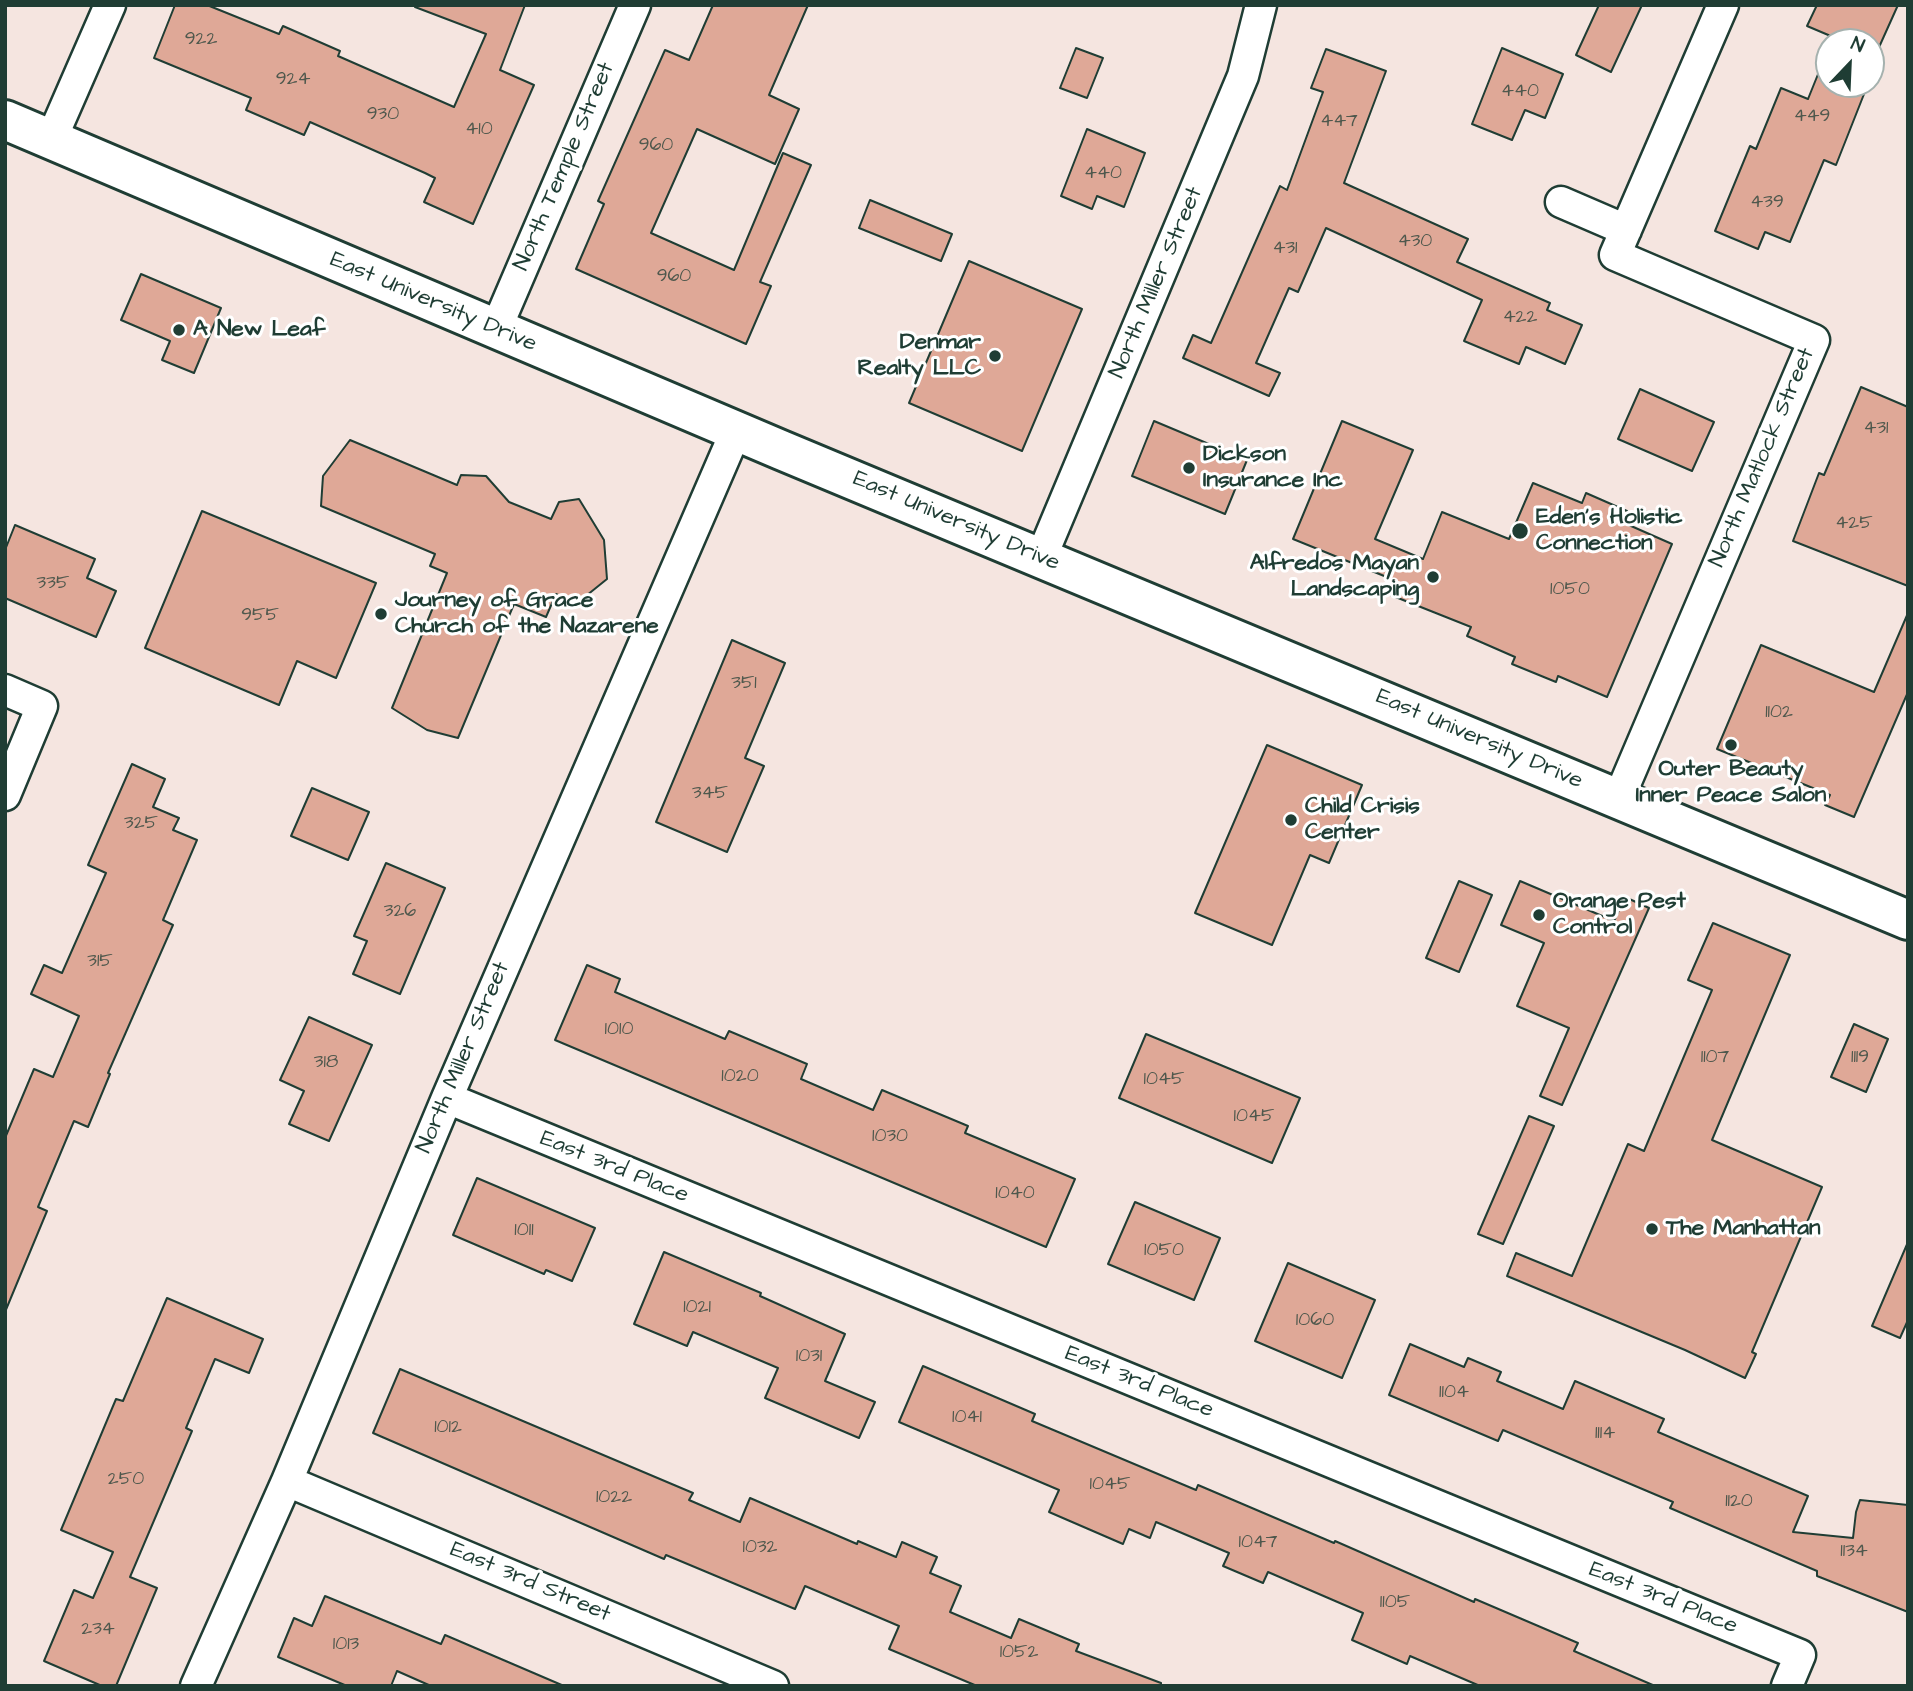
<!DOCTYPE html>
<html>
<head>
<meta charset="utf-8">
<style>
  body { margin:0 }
  #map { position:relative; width:1913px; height:1691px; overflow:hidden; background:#f5e5e0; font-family:"Architects Daughter",sans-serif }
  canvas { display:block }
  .frame { position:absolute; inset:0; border:7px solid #1f3d34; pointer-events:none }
  .north { position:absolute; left:1815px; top:28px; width:70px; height:70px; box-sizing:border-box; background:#fff; border:2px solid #a5b1ae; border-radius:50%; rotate:23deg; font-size:19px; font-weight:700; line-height:28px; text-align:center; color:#1f3d34 }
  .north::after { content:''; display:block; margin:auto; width:24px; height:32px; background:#1f3d34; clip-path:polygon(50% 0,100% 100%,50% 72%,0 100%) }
</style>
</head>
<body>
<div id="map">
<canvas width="1913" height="1691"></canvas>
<div class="frame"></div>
<div class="north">N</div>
</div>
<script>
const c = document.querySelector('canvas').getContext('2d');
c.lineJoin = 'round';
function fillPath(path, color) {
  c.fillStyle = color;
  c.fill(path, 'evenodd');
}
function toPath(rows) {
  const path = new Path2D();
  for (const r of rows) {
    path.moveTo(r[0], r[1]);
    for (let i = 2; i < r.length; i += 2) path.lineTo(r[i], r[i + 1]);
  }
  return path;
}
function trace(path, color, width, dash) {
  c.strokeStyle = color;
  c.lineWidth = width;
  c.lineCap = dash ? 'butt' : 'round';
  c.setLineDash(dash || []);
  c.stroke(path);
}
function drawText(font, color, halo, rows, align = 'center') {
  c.font = font + ' "Architects Daughter",sans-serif';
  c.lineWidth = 6;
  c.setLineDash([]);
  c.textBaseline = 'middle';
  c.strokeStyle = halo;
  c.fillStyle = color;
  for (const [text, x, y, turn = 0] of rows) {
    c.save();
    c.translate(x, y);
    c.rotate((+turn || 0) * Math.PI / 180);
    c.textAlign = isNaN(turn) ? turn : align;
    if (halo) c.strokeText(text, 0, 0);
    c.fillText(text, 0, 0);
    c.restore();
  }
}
const building = toPath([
  [175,5,207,5,279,34,283,26,340,51,338,56,454,107,486,34,415,7,416,5,525,5,500,70,534,85,473,224,424,202,435,178,425,173,310,122,304,135,246,110,251,98,154,58,175,5],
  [713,5,808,5,769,95,799,109,775,164,697,129,651,233,734,270,783,153,811,165,760,282,771,286,746,344,576,269,604,204,598,201,665,50,689,60,713,5],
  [1599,5,1642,5,1611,72,1576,55,1599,5],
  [1817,5,1898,5,1871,65,1871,42,1831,42,1833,37,1807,26,1817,5],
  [1829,47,1829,84,1868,84,1836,165,1824,160,1790,242,1765,232,1758,249,1715,231,1750,146,1756,149,1781,88,1808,99,1829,47],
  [1076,48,1103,58,1087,98,1060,88,1076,48],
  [1502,48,1563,74,1545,118,1525,110,1512,140,1472,124,1502,48],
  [1326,49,1386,71,1344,183,1468,239,1457,262,1550,303,1547,310,1582,325,1565,364,1526,347,1519,364,1464,341,1482,300,1326,228,1298,292,1289,288,1256,363,1280,373,1269,396,1183,358,1193,335,1211,343,1280,186,1287,190,1323,92,1311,88,1326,49],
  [1087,129,1145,153,1124,207,1097,196,1092,209,1061,196,1087,129],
  [870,200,952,234,941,261,859,228,870,200],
  [969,261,1082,309,1022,451,909,403,969,261],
  [141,274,221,308,194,373,162,360,170,341,121,320,141,274],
  [1861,387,1908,407,1908,586,1793,541,1819,473,1824,475,1861,387],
  [1640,389,1714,422,1692,471,1618,439,1640,389],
  [1154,421,1247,460,1225,514,1132,476,1154,421],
  [1342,421,1413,450,1375,539,1423,559,1442,512,1509,539,1533,483,1582,503,1586,493,1627,511,1622,522,1672,544,1607,697,1558,676,1556,682,1512,664,1515,657,1467,636,1471,627,1388,594,1394,580,1293,539,1342,421],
  [350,440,457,485,461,475,486,476,509,502,551,519,559,502,579,499,604,540,607,579,576,604,556,594,546,617,514,604,458,738,427,730,392,708,447,573,430,566,435,554,321,506,323,476,350,440],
  [202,511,376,583,336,678,297,661,279,705,145,648,202,511],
  [15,525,95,559,87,578,116,591,96,637,5,598,5,550,15,525],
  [1908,613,1908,692,1854,817,1825,805,1830,795,1717,749,1761,645,1874,692,1908,613],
  [732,640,785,663,745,758,764,766,727,852,656,822,732,640],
  [1267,745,1362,785,1329,863,1310,855,1272,945,1195,913,1267,745],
  [132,764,165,779,153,807,179,818,173,830,197,840,163,920,173,925,108,1073,110,1074,88,1127,74,1121,38,1207,47,1211,5,1312,5,1138,34,1069,53,1077,79,1016,31,994,44,965,62,973,106,873,88,865,132,764],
  [312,788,369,812,348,860,291,836,312,788],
  [386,863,445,888,400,994,353,974,367,941,354,936,386,863],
  [1459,881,1492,895,1459,972,1426,958,1459,881],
  [1520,881,1614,921,1625,897,1649,908,1562,1105,1540,1096,1569,1028,1517,1006,1544,943,1501,925,1520,881],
  [1713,923,1790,955,1712,1140,1822,1187,1752,1352,1756,1354,1745,1378,1685,1350,1507,1276,1516,1253,1572,1276,1628,1144,1644,1151,1712,990,1688,980,1713,923],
  [587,965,620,979,615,992,725,1039,729,1031,807,1064,801,1079,873,1110,882,1090,968,1126,965,1133,1075,1179,1046,1247,555,1040,587,965],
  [309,1017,372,1045,329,1141,289,1124,304,1091,280,1080,309,1017],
  [1854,1024,1888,1039,1866,1092,1831,1077,1854,1024],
  [1146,1034,1300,1098,1272,1163,1119,1098,1146,1034],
  [1529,1116,1554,1126,1503,1244,1478,1234,1529,1116],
  [477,1178,595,1228,572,1281,546,1270,544,1274,453,1235,477,1178],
  [1135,1202,1220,1238,1194,1300,1108,1264,1135,1202],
  [1908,1242,1908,1320,1900,1338,1872,1326,1908,1242],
  [664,1252,761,1293,760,1296,845,1334,825,1381,875,1402,859,1438,765,1398,778,1368,693,1332,687,1346,634,1324,664,1252],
  [1288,1263,1375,1300,1342,1378,1255,1341,1288,1263],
  [167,1298,263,1339,249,1373,215,1359,186,1428,192,1431,130,1577,157,1588,116,1686,102,1686,44,1661,74,1590,93,1598,113,1552,61,1530,116,1399,123,1401,167,1298],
  [1410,1344,1464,1367,1468,1358,1501,1372,1497,1381,1563,1409,1575,1381,1664,1419,1658,1432,1808,1496,1793,1532,1853,1538,1856,1512,1860,1500,1908,1505,1908,1612,1817,1576,1817,1571,1670,1508,1673,1502,1503,1430,1498,1441,1389,1395,1410,1344],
  [923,1366,1035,1414,1032,1421,1196,1490,1198,1485,1334,1543,1335,1541,1474,1602,1475,1599,1578,1643,1574,1651,1655,1686,1480,1686,1410,1656,1407,1664,1352,1640,1363,1613,1268,1572,1263,1583,1223,1566,1229,1553,1156,1522,1150,1538,1129,1529,1123,1544,1049,1512,1059,1490,899,1422,923,1366],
  [400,1369,693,1493,689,1500,740,1522,750,1498,857,1544,858,1541,896,1557,902,1542,937,1557,930,1573,961,1586,950,1612,1011,1638,1019,1619,1079,1644,1076,1651,1161,1683,1161,1686,977,1686,889,1649,899,1626,805,1586,795,1609,666,1555,664,1559,373,1433,400,1369],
  [325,1596,441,1644,445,1635,564,1686,431,1686,397,1671,391,1686,347,1686,278,1657,294,1618,312,1626,325,1596]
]);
const street = toPath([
  [51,140,110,5],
  [1561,202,1626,230],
  [496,329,635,5],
  [1041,558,1243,76,1261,5],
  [5,690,42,706,5,795],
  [1619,798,1814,340,1615,255,1723,5],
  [447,1098,1800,1655,1787,1686],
  [287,1481,773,1686],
  [196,1686,287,1481,447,1098,736,431]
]);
const secondary = toPath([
  [5,120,781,450,1908,920]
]);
const markers = [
  [179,330,7,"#1f3d34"],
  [995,356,7,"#1f3d34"],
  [1189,468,7,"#1f3d34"],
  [1520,531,9,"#1f3d34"],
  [1433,577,7,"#1f3d34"],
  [381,614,7,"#1f3d34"],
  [1731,745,7,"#1f3d34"],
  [1291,820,7,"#1f3d34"],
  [1539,915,7,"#1f3d34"],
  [1652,1229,7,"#1f3d34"]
];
const numberNames = [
  ["922",201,40],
  ["924",293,80],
  ["440",1520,92],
  ["930",383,115],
  ["449",1812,117],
  ["447",1339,122],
  ["410",479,130],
  ["960",656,146],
  ["440",1103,174],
  ["439",1767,203],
  ["430",1415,242],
  ["431",1285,249],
  ["960",674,277],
  ["422",1520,318],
  ["431",1876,429],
  ["425",1854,524],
  ["335",53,584],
  ["1050",1570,590],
  ["955",260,616],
  ["351",744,684],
  ["1102",1779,713],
  ["345",710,794],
  ["325",141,824],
  ["326",400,912],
  ["315",100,962],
  ["1010",619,1030],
  ["1107",1715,1058],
  ["1119",1860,1058],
  ["318",326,1063],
  ["1020",740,1077],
  ["1045",1164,1080],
  ["1045",1254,1117],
  ["1030",890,1137],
  ["1040",1015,1194],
  ["1011",524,1231],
  ["1050",1164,1251],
  ["1021",697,1308],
  ["1060",1315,1321],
  ["1031",809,1357],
  ["1104",1454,1393],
  ["1041",967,1418],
  ["1012",448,1428],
  ["1114",1605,1434],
  ["250",126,1480],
  ["1045",1110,1485],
  ["1022",614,1498],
  ["1120",1739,1502],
  ["1047",1258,1543],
  ["1032",760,1548],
  ["1134",1854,1552],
  ["1105",1395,1603],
  ["234",98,1630],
  ["1013",346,1645],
  ["1052",1019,1653]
];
const streetNames = [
  ["North Temple Street",565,167,-67],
  ["North Miller Street",1157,283,-67],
  ["East University Drive",433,303,23],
  ["North Matlock Street",1763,458,-67],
  ["East University Drive",956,522,23],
  ["East University Drive",1479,740,23],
  ["North Miller Street",464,1058,-67],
  ["East 3rd Place",614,1168,22],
  ["East 3rd Place",1139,1383,22],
  ["East 3rd Street",530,1583,23],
  ["East 3rd Place",1663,1599,22]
];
const poiNames = [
  ["A New Leaf",193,330],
  ["Denmar",981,343,"right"],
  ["Realty LLC",981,369,"right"],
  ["Dickson",1203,455],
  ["Insurance Inc",1203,481],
  ["Eden's Holistic",1536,518],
  ["Connection",1536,544],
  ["Alfredos Mayan",1419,564,"right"],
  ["Landscaping",1419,590,"right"],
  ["Journey of Grace",395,601],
  ["Church of the Nazarene",395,627],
  ["Outer Beauty",1731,770,"center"],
  ["Inner Peace Salon",1731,796,"center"],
  ["Child Crisis",1305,807],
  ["Center",1305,833],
  ["Orange Pest",1553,902],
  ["Control",1553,928],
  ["The Manhattan",1666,1229]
];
fillPath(building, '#dfa897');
trace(building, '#1f3d34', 2);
trace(street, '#1f3d34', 35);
trace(secondary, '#1f3d34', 44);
trace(street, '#fff', 30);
trace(secondary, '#fff', 38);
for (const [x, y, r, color] of markers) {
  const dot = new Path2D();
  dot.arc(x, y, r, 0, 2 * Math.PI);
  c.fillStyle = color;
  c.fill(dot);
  trace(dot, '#fff', 2.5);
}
drawText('19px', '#4f584d', null, numberNames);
drawText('23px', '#1f3d34', '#fff', streetNames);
drawText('bold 23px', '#1f3d34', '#fff', poiNames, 'left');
</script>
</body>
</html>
